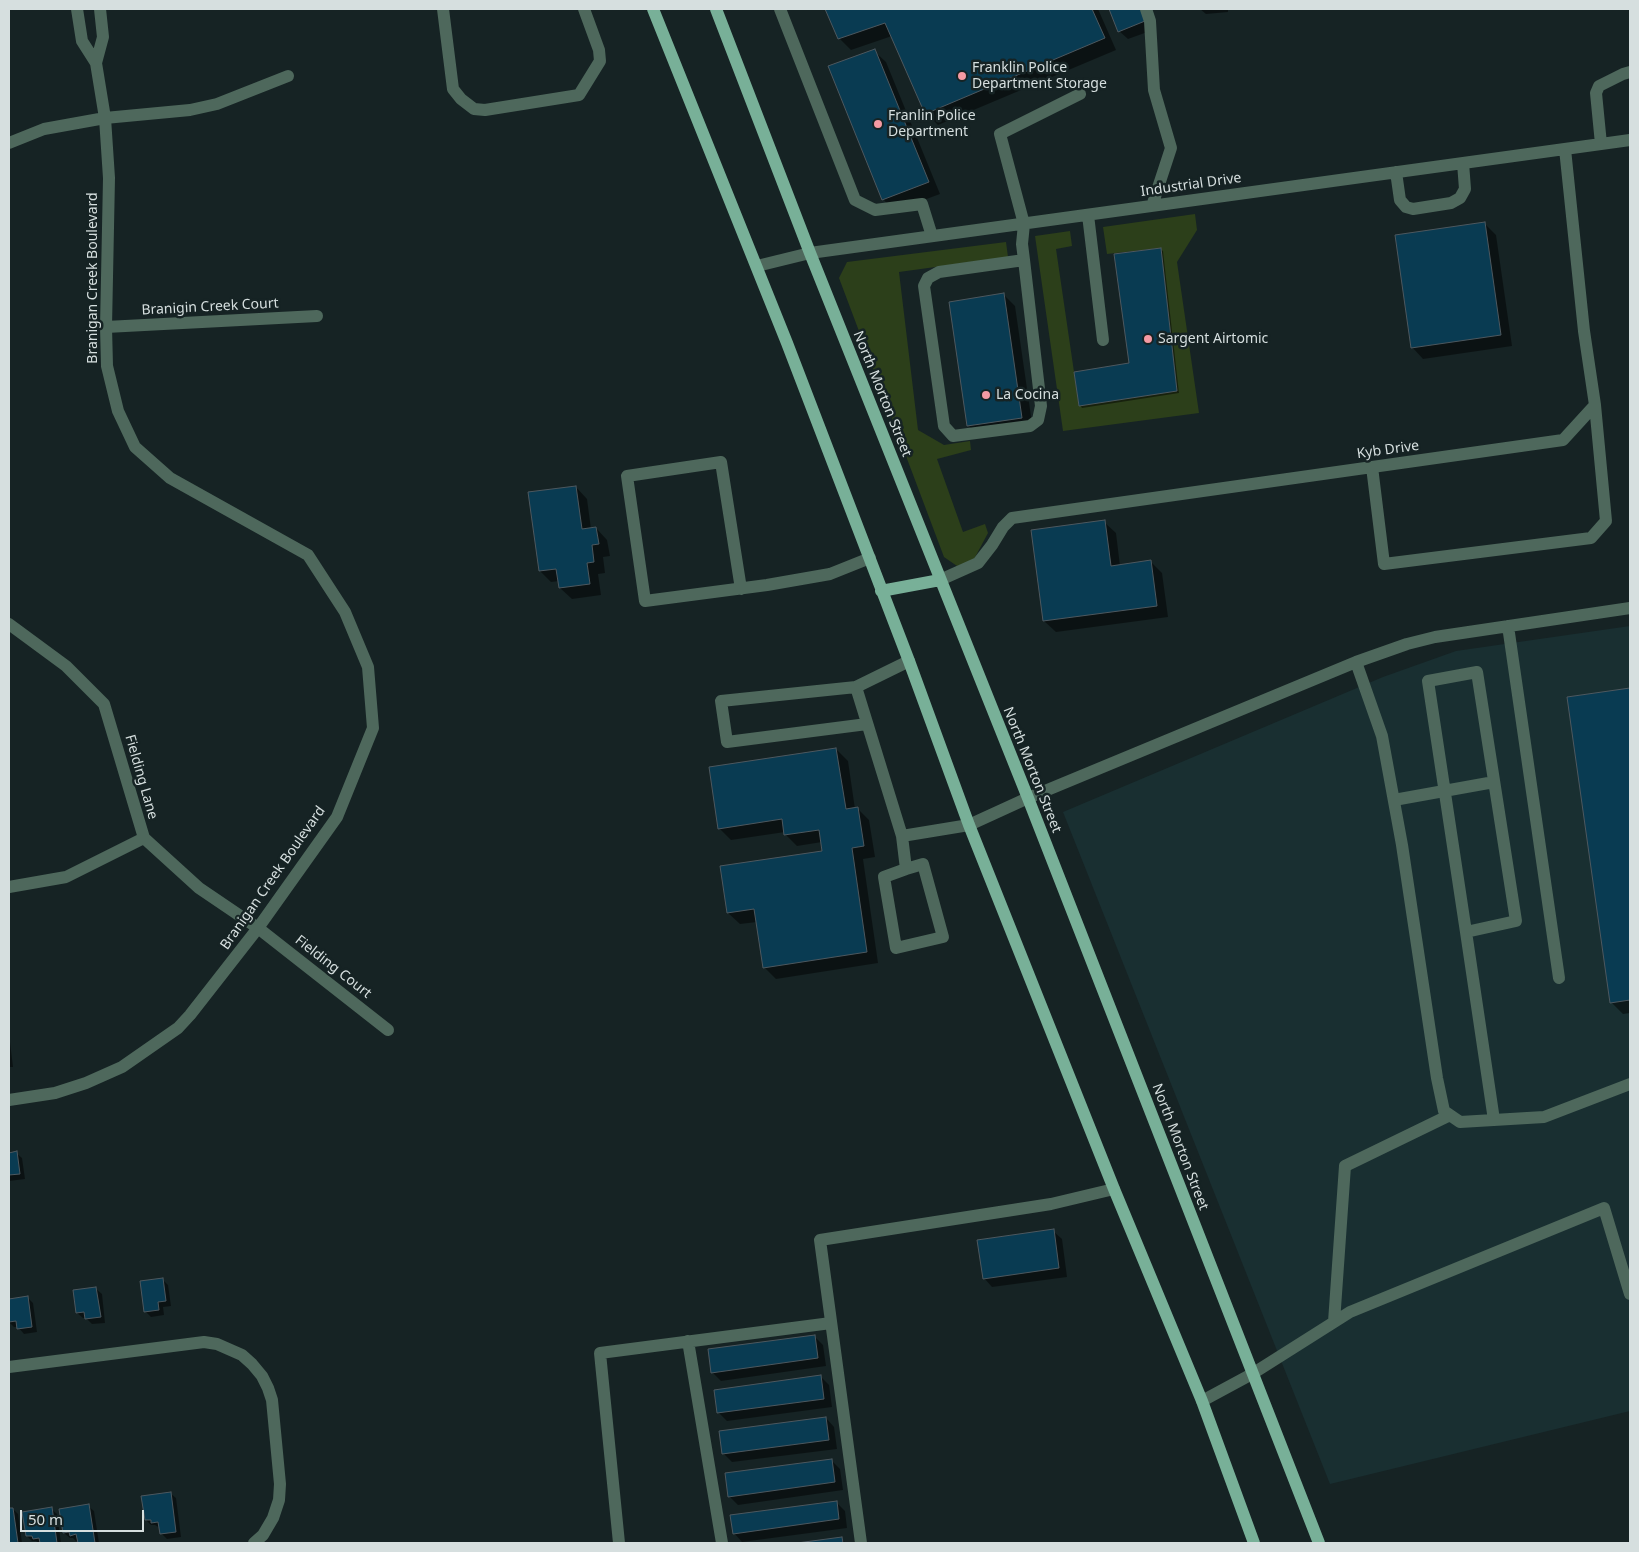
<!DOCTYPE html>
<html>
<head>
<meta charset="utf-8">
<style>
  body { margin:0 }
  #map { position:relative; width:1639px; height:1552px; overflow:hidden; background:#162324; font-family:"Noto Sans",sans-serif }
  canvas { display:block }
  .frame { position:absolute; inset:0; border:10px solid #d6dfdf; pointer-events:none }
  .scale { position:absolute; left:20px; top:1510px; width:124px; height:22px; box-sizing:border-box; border:2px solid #d6dfdf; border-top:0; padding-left:6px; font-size:15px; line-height:18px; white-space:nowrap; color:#d6dfdf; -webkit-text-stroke:4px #162324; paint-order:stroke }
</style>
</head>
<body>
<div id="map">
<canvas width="1639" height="1552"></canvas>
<div class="frame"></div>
<div class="scale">50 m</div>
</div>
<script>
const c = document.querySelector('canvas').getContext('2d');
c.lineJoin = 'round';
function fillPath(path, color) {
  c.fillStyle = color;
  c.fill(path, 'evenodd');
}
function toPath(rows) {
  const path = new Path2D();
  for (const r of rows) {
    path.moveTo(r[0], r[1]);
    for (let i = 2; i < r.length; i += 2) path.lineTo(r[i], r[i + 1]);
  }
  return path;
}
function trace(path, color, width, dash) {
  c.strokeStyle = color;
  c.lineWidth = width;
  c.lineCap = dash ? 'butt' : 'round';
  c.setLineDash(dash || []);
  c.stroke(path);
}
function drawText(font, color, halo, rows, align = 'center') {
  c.font = font + ' "Noto Sans",sans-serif';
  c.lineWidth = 5;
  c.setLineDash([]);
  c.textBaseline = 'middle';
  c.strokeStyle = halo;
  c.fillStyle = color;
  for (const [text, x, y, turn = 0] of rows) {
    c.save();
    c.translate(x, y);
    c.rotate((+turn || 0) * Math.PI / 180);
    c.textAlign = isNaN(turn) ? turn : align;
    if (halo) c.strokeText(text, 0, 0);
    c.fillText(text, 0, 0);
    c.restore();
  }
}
const built = toPath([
  [1630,626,1630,1411,1330,1484,1063,812,1383,677,1456,651]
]);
const green = toPath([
  [1195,214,1197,230,1177,262,1199,413,1063,431,1035,236,1070,231,1072,246,1056,249,1079,406,1177,391,1161,248,1107,254,1103,227],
  [1006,242,1008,257,899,272,918,430,944,445,970,441,971,450,937,459,963,532,985,524,988,533,973,561,957,566,944,557,839,278,847,262]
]);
const shadow = toPath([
  [827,9,1098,9,1116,50,938,125,926,113,892,36,851,50,839,38],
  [1111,9,1145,9,1153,30,1128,39,1119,31],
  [1200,9,1228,9,1228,12,1206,14],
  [874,51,886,62,940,194,894,211,883,199],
  [1485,224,1496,235,1512,346,1423,359,1412,347],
  [1160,249,1163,251,1179,393,1082,408,1080,405,1130,364],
  [1004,295,1015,306,1033,430,980,437,968,425],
  [576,487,587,499,591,529,596,528,607,540,610,556,603,557,605,573,598,574,601,595,572,599,560,588,559,581,551,582,540,571],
  [1104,522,1116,533,1120,566,1151,562,1162,573,1168,617,1056,632,1044,621],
  [1630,689,1630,1013,1623,1014,1611,1002,1569,698],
  [836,749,848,761,855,809,858,809,869,820,875,857,863,859,878,963,776,979,764,967,757,922,740,924,728,913,824,852,822,842,797,846,786,835,785,832,731,840,719,828],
  [9,1034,13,1067,9,1067],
  [16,1153,22,1158,25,1179,9,1181,9,1154],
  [1053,1231,1062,1239,1067,1277,992,1287,984,1278],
  [163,1280,168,1285,171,1306,163,1307,164,1315,151,1317,145,1311],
  [96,1289,102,1294,105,1323,92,1324,86,1318,83,1318,77,1313],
  [28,1298,33,1303,37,1332,24,1334,18,1327,14,1327,9,1322,9,1300],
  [814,1336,823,1345,826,1366,721,1381,712,1372],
  [821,1377,829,1385,832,1407,727,1421,718,1412],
  [826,1418,834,1427,837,1449,732,1462,724,1454],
  [831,1460,840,1469,843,1490,738,1505,729,1496],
  [170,1493,176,1498,181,1537,167,1539,161,1533,160,1528,155,1525,151,1525,146,1520],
  [836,1502,845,1511,847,1528,742,1542,734,1533],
  [88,1506,94,1511,99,1543,79,1543,79,1540,76,1541,73,1538,70,1538,64,1533],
  [9,1509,13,1509,18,1514,22,1543,9,1543],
  [51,1509,57,1514,61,1543,39,1543,36,1541,32,1541,27,1536],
  [841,1539,846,1543,806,1543]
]);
const building = toPath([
  [825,9,1092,9,1105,38,925,114,885,23,838,39,825,9],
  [1109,9,1141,9,1145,21,1118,32,1109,9],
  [875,49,929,182,882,200,828,66,875,49],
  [1485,222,1501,335,1411,348,1395,235,1485,222],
  [1161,248,1177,391,1079,406,1074,372,1129,363,1114,254,1161,248],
  [1004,293,1022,418,967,426,949,302,1004,293],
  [576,486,582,529,596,527,599,544,592,545,594,562,587,563,590,584,559,588,556,569,539,571,528,492,576,486],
  [1105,520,1111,566,1151,560,1157,606,1043,621,1031,530,1105,520],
  [1630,688,1630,1000,1610,1003,1567,697,1630,688],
  [836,748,846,809,858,807,864,846,852,848,867,952,763,968,754,909,727,913,720,866,822,851,819,830,784,835,782,819,718,829,709,767,836,748],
  [17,1151,20,1174,9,1175,9,1153,17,1151],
  [1054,1229,1059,1268,983,1279,977,1240,1054,1229],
  [163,1278,166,1301,158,1302,159,1310,144,1312,140,1281,163,1278],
  [96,1287,101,1317,85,1319,84,1312,76,1313,73,1290,96,1287],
  [28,1296,32,1327,17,1329,16,1321,9,1322,9,1299,28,1296],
  [815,1335,818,1358,711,1373,708,1349,815,1335],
  [821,1375,824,1399,717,1413,714,1390,821,1375],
  [826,1417,829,1440,722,1454,719,1431,826,1417],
  [832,1459,835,1482,728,1497,725,1473,832,1459],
  [171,1492,176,1532,160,1534,158,1522,151,1523,151,1520,145,1520,141,1496,171,1492],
  [837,1501,839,1519,733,1534,730,1515,837,1501],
  [89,1504,95,1543,78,1543,76,1534,70,1536,69,1532,63,1533,59,1509,89,1504],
  [52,1507,57,1543,40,1543,39,1538,33,1539,32,1536,26,1536,22,1512,52,1507],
  [9,1508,13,1508,18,1543,9,1543,9,1508],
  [842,1537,843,1543,797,1543,842,1537]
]);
const minor = toPath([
  [443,9,453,89,461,99,474,109,485,110,579,95,600,61,599,50,584,9],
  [780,9,855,200,875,210,922,204,932,236],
  [1146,9,1150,21,1154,90,1171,148,1152,206],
  [96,63,103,37,100,9],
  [9,143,44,129,105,118,190,110,217,104,288,76],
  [1601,144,1596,93,1599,86,1623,74,1630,72],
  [1396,172,1400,200,1406,207,1413,209,1451,203,1460,198,1465,189,1463,163],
  [1088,215,1103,340],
  [1024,260,939,272,928,278,924,286,944,426,953,436,1030,426,1038,420,1041,406,1024,260,1022,244,1024,224,1000,134,1080,94],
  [757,266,810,253,1630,140],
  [106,327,317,316],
  [1372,467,1384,564,1591,538,1606,521,1595,405],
  [940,580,978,563,992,545,1003,527,1012,518,1563,440,1595,405,1584,331,1565,149],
  [741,589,721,462,627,476,645,601,767,585,830,574,870,558],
  [9,624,66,666,104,704,144,838,199,888,258,928,388,1030],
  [1508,626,1559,978],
  [1356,662,1382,736,1402,845,1437,1078,1444,1111,1460,1122,1544,1117,1630,1084],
  [856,687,909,661],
  [867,724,727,742,721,701,856,687,902,836,969,825,1028,798,1356,662,1407,644,1435,637,1630,608],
  [1394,800,1494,782],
  [902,836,906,869,884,877,896,948,943,937,923,864,906,869],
  [9,887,66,877,144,838],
  [1466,932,1428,681,1477,672,1516,921,1466,932,1494,1120],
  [9,1100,55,1093,86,1083,122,1067,178,1028,190,1015,258,928,337,817,373,728,368,667,345,612,308,555,170,478,135,447,118,411,107,366,106,327,109,178,105,118,96,63,82,41,77,9],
  [1334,1322,1345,1166,1450,1115],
  [688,1341,722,1543],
  [9,1367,204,1342,217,1344,242,1355,252,1364,262,1376,268,1388,272,1400,280,1484,279,1500,273,1518,263,1535,254,1543],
  [1202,1401,1252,1374,1350,1312,1604,1208,1630,1294],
  [619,1543,600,1353,831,1323],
  [861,1543,820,1240,1051,1204,1114,1189]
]);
const major = toPath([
  [653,9,787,343,909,661,969,825,1114,1189,1202,1401,1254,1543],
  [716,9,810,253,1028,798,1319,1543],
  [881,591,940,580]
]);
const markers = [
  [962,76,5,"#f49aa3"],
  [878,124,5,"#f49aa3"],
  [1148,339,5,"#f49aa3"],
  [986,395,5,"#f49aa3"]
];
const poiNames = [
  ["Franklin Police",972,68],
  ["Department Storage",972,84],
  ["Franlin Police",888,116],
  ["Department",888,132],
  ["Sargent Airtomic",1158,339],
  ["La Cocina",996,395]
];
const streetNames = [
  ["Industrial Drive",1191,185,-8],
  ["Branigan Creek Boulevard",93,278,-90],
  ["Branigin Creek Court",210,307,-3],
  ["North Morton Street",882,394,68],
  ["Kyb Drive",1388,450,-8],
  ["North Morton Street",1032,770,68],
  ["Fielding Lane",141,777,74],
  ["Branigan Creek Boulevard",273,878,-55],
  ["Fielding Court",333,967,38],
  ["North Morton Street",1180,1147,69]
];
fillPath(built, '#192f31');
fillPath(green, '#2c3f1a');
fillPath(shadow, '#0007');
fillPath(building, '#093b52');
trace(building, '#4d585f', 1);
trace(minor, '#4e685c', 12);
trace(major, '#78b098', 12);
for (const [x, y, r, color] of markers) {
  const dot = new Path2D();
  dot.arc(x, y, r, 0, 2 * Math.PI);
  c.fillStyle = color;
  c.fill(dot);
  trace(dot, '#162324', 2);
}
drawText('14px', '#d6dfdf', '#162324', poiNames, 'left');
drawText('14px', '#d6dfdf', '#162324', streetNames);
</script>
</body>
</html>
